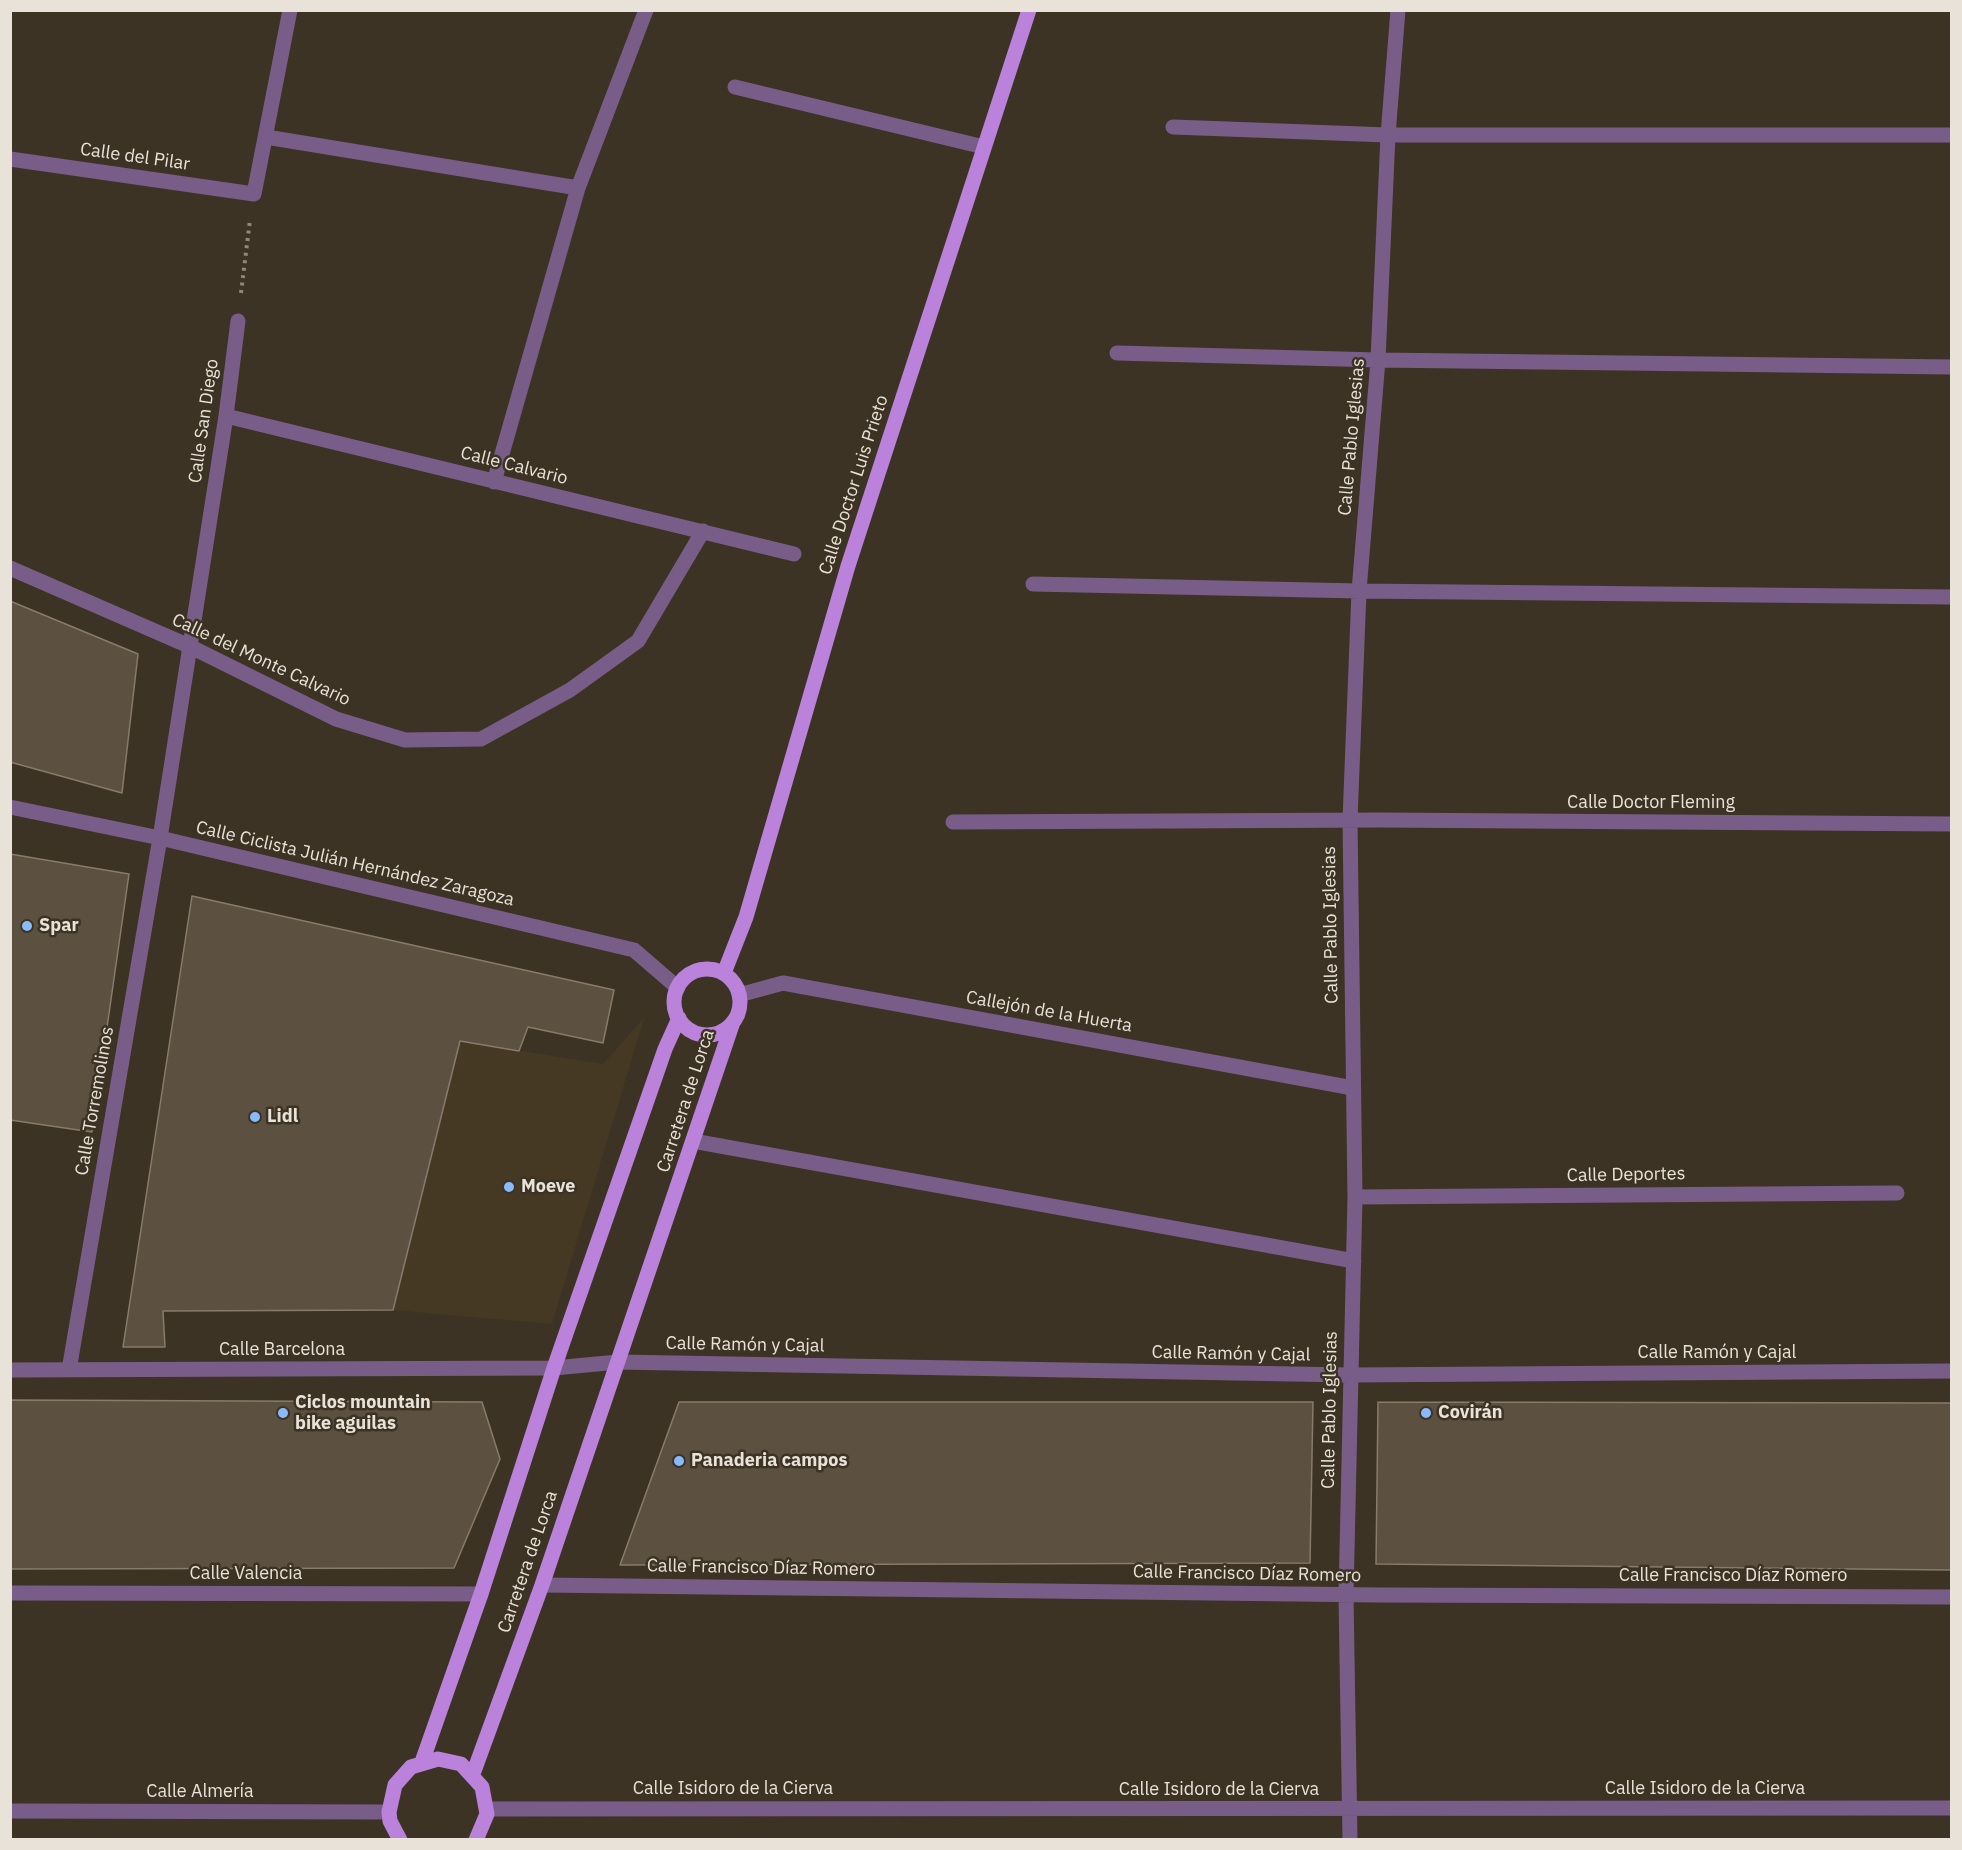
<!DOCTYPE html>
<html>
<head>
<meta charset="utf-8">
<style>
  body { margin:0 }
  #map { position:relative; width:1962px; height:1850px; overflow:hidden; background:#3d3324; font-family:"IBM Plex Sans",sans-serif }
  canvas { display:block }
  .frame { position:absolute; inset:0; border:12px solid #e8e2d8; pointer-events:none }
</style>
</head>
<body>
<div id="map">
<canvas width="1962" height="1850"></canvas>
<div class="frame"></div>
</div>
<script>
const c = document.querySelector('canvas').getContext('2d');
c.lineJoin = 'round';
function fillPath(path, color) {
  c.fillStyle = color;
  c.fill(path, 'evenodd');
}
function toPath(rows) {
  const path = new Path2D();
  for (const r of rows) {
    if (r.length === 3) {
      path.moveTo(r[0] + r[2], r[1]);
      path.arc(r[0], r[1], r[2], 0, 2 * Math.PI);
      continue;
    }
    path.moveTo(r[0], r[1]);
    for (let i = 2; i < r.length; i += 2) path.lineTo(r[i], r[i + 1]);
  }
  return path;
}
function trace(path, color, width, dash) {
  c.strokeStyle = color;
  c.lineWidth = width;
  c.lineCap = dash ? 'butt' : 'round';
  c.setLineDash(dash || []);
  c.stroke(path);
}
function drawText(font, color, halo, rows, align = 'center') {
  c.font = font + ' "IBM Plex Sans",sans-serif';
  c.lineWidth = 5;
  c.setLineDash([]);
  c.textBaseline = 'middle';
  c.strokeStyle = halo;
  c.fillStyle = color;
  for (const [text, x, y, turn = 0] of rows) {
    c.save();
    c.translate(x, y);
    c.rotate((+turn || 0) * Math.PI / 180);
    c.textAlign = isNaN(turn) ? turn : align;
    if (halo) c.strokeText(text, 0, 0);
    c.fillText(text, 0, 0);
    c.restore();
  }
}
const built = toPath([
  [644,1018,552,1324,393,1310,460,1041,603,1064]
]);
const building = toPath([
  [10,601,138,654,122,793,10,762,10,601],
  [10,854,129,874,92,1132,10,1120,10,854],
  [192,896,614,990,603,1043,528,1027,519,1051,460,1041,393,1310,163,1311,165,1347,123,1347,192,896],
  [10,1400,482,1402,500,1459,454,1568,10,1569,10,1400],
  [679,1402,1313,1402,1310,1563,620,1565,679,1402],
  [1378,1402,1952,1403,1952,1570,1376,1564,1378,1402]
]);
const path = toPath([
  [241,293,250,220]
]);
const minor = toPath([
  [735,87,984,147],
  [1173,127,1388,135,1952,135],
  [266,137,578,188],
  [10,159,254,194,290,10],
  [1117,353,1378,360,1952,367],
  [226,416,794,554],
  [494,482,578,188,646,10],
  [10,568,189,646,336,719,405,740,481,739,570,690,638,641,703,531],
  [1033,584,1359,591,1952,597],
  [10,807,160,838,634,950,678,988],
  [953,822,1380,820,1952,824],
  [739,995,783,983,1353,1088],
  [693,1141,1354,1261],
  [1355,1197,1897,1193],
  [10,1370,554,1368,618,1362,1349,1375,1952,1371],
  [69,1370,160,838,226,416,238,321],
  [542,1585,1378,1595,1952,1597],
  [10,1593,481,1594],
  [487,1809,1952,1808],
  [10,1811,389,1812],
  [1350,1840,1346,1595,1355,1197,1350,820,1359,591,1378,360,1388,135,1398,10]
]);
const major = toPath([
  [707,1002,33],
  [724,973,746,917,848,566,1029,10],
  [422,1762,481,1594,554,1368,665,1049,679,1018],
  [473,1774,542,1585,733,1022],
  [400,1840,390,1821,389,1812,395,1785,411,1767,438,1759,461,1764,482,1787,487,1814,476,1840]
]);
const markers = [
  [27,926,6,"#88bafc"],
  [255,1117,6,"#88bafc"],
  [509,1187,6,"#88bafc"],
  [283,1413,6,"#88bafc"],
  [1426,1413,6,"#88bafc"],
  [679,1461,6,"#88bafc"]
];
const streetNames = [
  ["Calle del Pilar",135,157,8],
  ["Calle San Diego",204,421,-82],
  ["Calle Pablo Iglesias",1352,437,-85],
  ["Calle Calvario",514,466,14],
  ["Calle Doctor Luis Prieto",854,485,-72],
  ["Calle del Monte Calvario",261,660,25],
  ["Calle Doctor Fleming",1651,803],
  ["Calle Ciclista Julián Hernández Zaragoza",355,864,13],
  ["Calle Pablo Iglesias",1331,925,-91],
  ["Callejón de la Huerta",1049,1012,10],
  ["Calle Torremolinos",95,1101,-80],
  ["Carretera de Lorca",686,1101,-72],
  ["Calle Deportes",1626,1175,-1],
  ["Calle Ramón y Cajal",745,1345,1],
  ["Calle Barcelona",282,1350],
  ["Calle Ramón y Cajal",1717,1353],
  ["Calle Ramón y Cajal",1231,1354,1],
  ["Calle Pablo Iglesias",1330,1410,-89],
  ["Carretera de Lorca",528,1562,-71],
  ["Calle Francisco Díaz Romero",761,1568,1],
  ["Calle Valencia",246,1574],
  ["Calle Francisco Díaz Romero",1247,1574,1],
  ["Calle Francisco Díaz Romero",1733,1576],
  ["Calle Isidoro de la Cierva",733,1789],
  ["Calle Isidoro de la Cierva",1705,1789],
  ["Calle Isidoro de la Cierva",1219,1790],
  ["Calle Almería",200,1792]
];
const poiNames = [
  ["Spar",39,926],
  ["Lidl",267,1117],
  ["Moeve",521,1187],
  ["Ciclos mountain",295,1403],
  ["bike aguilas",295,1424],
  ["Covirán",1438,1413],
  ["Panaderia campos",691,1461]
];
fillPath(built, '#463923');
fillPath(building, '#5c5040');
trace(building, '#887b6b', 1.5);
trace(path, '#90887b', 4, [3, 4.5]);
trace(minor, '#795d89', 15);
trace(major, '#bb82db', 15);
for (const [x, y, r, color] of markers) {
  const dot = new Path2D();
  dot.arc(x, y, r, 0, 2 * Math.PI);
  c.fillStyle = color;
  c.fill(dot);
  trace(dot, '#3d3324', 2);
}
drawText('18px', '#e8e2d8', '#3d3324', streetNames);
drawText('bold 18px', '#e8e2d8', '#3d3324', poiNames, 'left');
</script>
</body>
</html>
